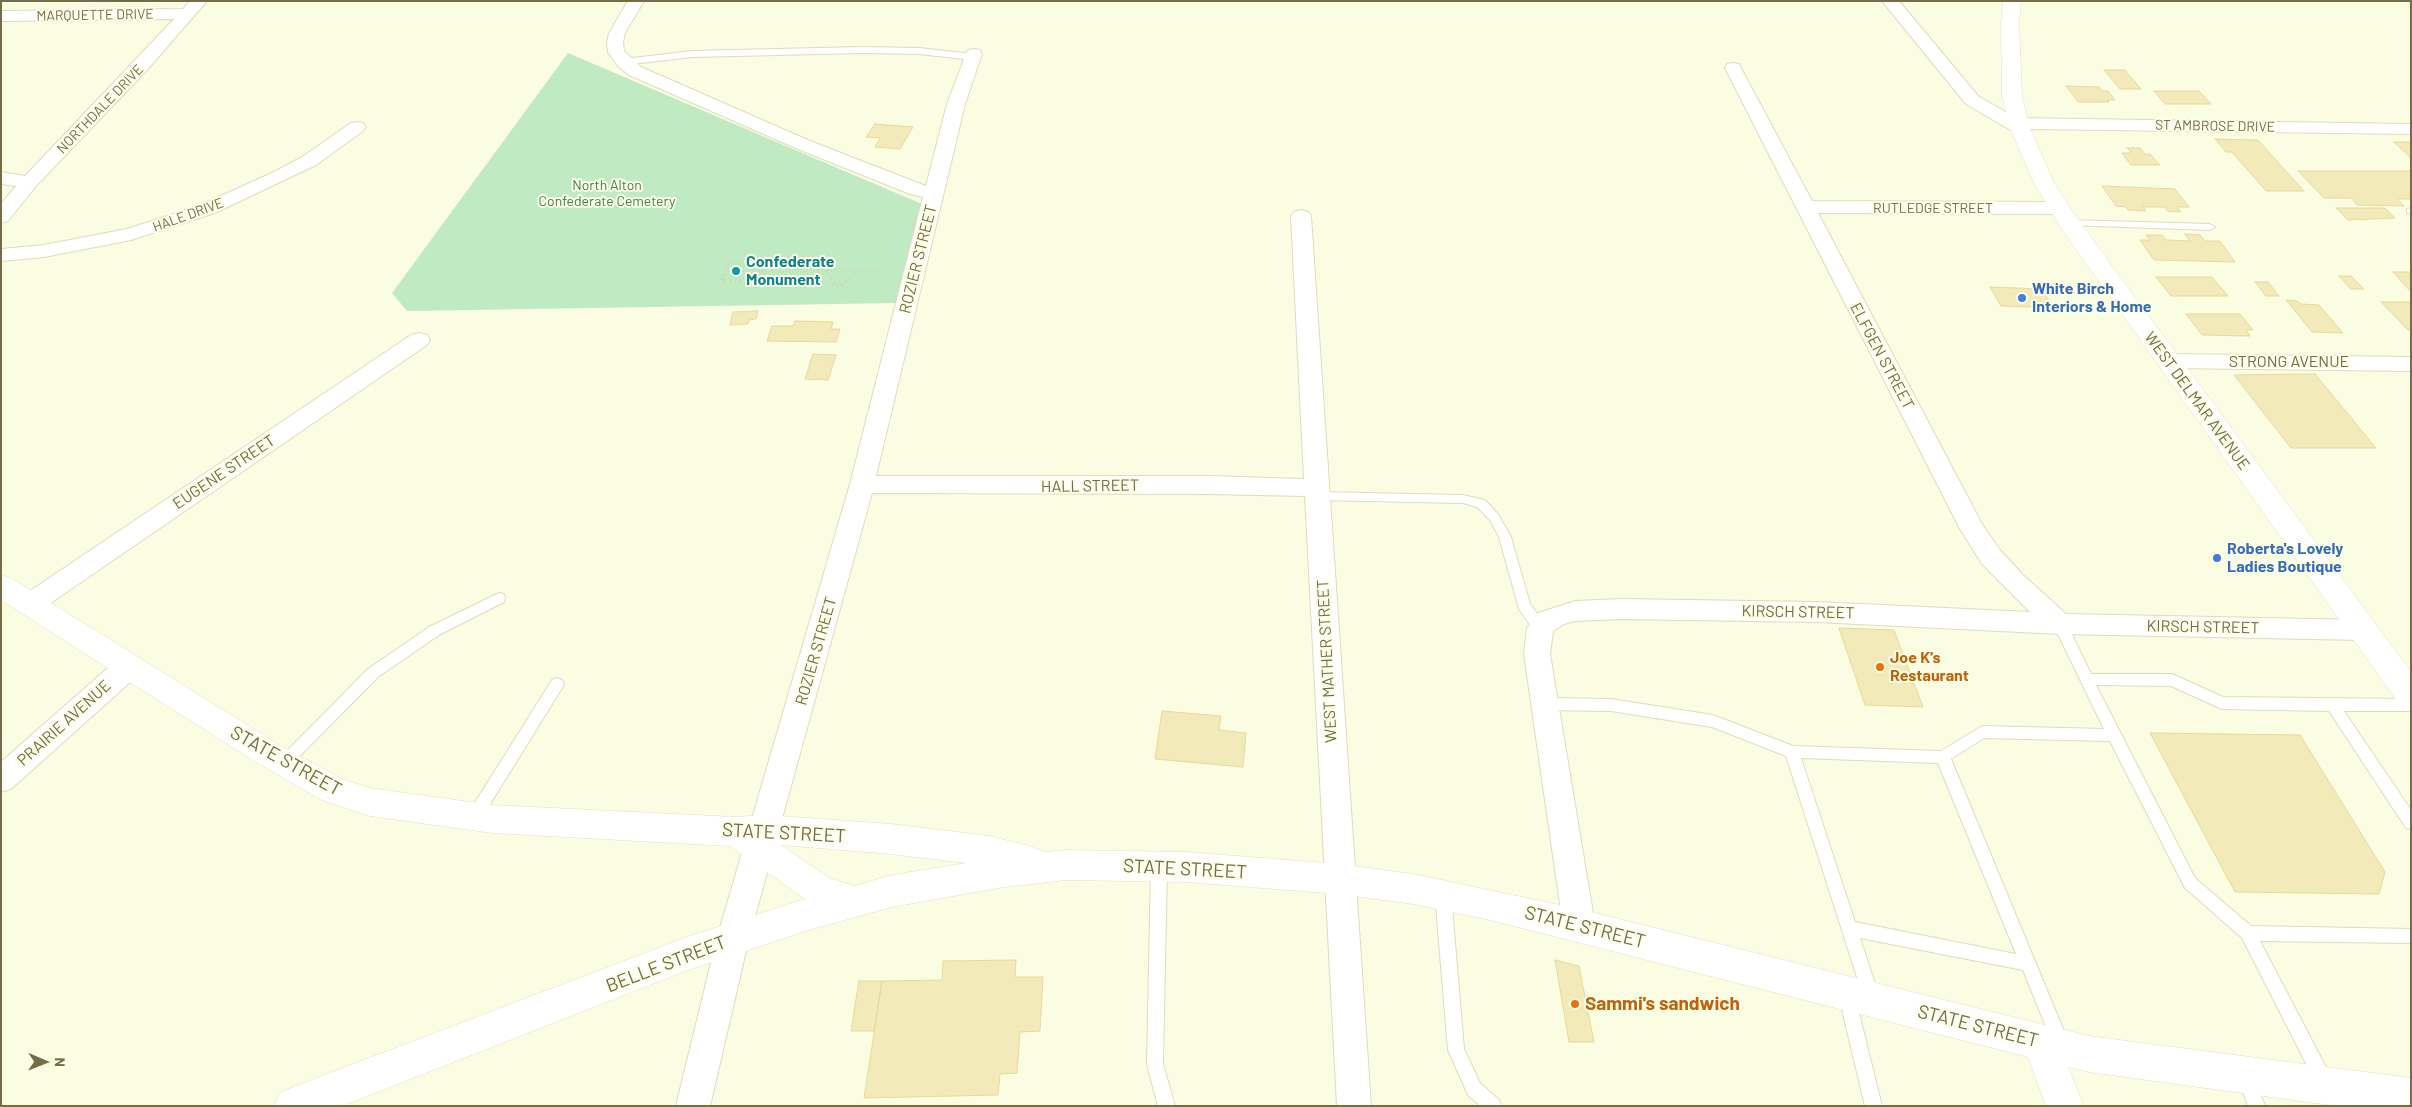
<!DOCTYPE html>
<html>
<head>
<meta charset="utf-8">
<style>
  body { margin:0 }
  #map { position:relative; width:2412px; height:1107px; overflow:hidden; background:#fbfde2; font-family:Barlow,sans-serif }
  canvas { display:block }
  .frame { position:absolute; inset:0; border:2px solid #756c48; pointer-events:none }
  .north { position:absolute; left:20px; top:1037px; width:50px; height:50px; -webkit-text-stroke:4px #feffe8; paint-order:stroke; rotate:91deg; font-size:14px; font-weight:700; line-height:20px; text-align:center; color:#756c48 }
  .north::after { content:''; display:block; margin:auto; width:18px; height:22px; background:#756c48; clip-path:polygon(50% 0,100% 100%,50% 72%,0 100%) }
</style>
</head>
<body>
<div id="map">
<canvas width="2412" height="1107"></canvas>
<div class="frame"></div>
<div class="north">N</div>
</div>
<script>
const c = document.querySelector('canvas').getContext('2d');
c.lineJoin = 'round';
function fillPath(path, color) {
  c.fillStyle = color;
  c.fill(path, 'evenodd');
}
function toPath(rows) {
  const path = new Path2D();
  for (const r of rows) {
    path.moveTo(r[0], r[1]);
    for (let i = 2; i < r.length; i += 2) path.lineTo(r[i], r[i + 1]);
  }
  return path;
}
function trace(path, color, width, dash) {
  c.strokeStyle = color;
  c.lineWidth = width;
  c.lineCap = dash ? 'butt' : 'round';
  c.setLineDash(dash || []);
  c.stroke(path);
}
function drawText(font, color, halo, rows, align = 'center') {
  c.font = font + ' Barlow,sans-serif';
  c.lineWidth = 4;
  c.setLineDash([]);
  c.textBaseline = 'middle';
  c.strokeStyle = halo;
  c.fillStyle = color;
  for (const [text, x, y, turn = 0] of rows) {
    c.save();
    c.translate(x, y);
    c.rotate((+turn || 0) * Math.PI / 180);
    c.textAlign = isNaN(turn) ? turn : align;
    if (halo) c.strokeText(text, 0, 0);
    c.fillText(text, 0, 0);
    c.restore();
  }
}
const green = toPath([
  [568,53,922,204,898,303,407,311,392,293]
]);
const building = toPath([
  [2104,70,2125,70,2141,89,2120,89,2104,70],
  [2066,86,2099,87,2102,91,2108,91,2115,100,2107,100,2109,102,2078,102,2066,86],
  [2154,91,2199,91,2211,104,2165,104,2154,91],
  [875,124,913,127,900,149,875,147,880,138,866,137,875,124],
  [2215,139,2258,140,2304,191,2266,191,2232,152,2226,152,2215,139],
  [2394,142,2411,142,2411,158,2394,142],
  [2127,148,2140,148,2145,154,2150,154,2160,165,2131,165,2122,153,2132,153,2127,148],
  [2298,171,2411,171,2411,199,2397,199,2404,206,2357,205,2351,198,2324,198,2298,171],
  [2102,186,2175,189,2189,207,2177,207,2181,212,2167,211,2165,207,2143,207,2146,211,2128,210,2126,207,2116,206,2102,186],
  [2336,208,2385,208,2395,218,2348,220,2336,208],
  [2185,234,2200,235,2205,241,2220,241,2235,262,2154,260,2140,240,2150,240,2146,235,2162,235,2166,240,2190,241,2185,234],
  [2393,272,2411,272,2411,292,2393,272],
  [2339,276,2351,276,2364,289,2351,289,2339,276],
  [2156,277,2212,277,2228,296,2171,296,2156,277],
  [2255,282,2268,282,2279,296,2266,296,2255,282],
  [1990,287,2042,289,2053,308,2001,306,1990,287],
  [2286,300,2297,301,2301,304,2319,305,2343,333,2312,332,2286,300],
  [2381,302,2411,302,2411,330,2408,330,2381,302],
  [758,311,756,319,749,320,748,324,730,325,733,312,758,311],
  [2186,314,2240,314,2253,330,2246,330,2250,336,2202,335,2186,314],
  [795,321,833,322,831,329,840,329,836,342,767,341,772,326,793,326,795,321],
  [813,354,836,355,828,380,805,379,813,354],
  [2315,374,2376,448,2291,448,2234,375,2315,374],
  [1839,628,1894,630,1923,707,1865,705,1839,628],
  [1162,711,1221,716,1219,730,1246,733,1243,767,1155,759,1162,711],
  [2150,733,2300,735,2385,872,2379,894,2235,892,2150,733],
  [1016,960,1015,977,1043,977,1040,1031,1020,1032,1017,1073,1000,1074,998,1095,864,1098,882,981,942,980,943,961,1016,960],
  [1555,960,1579,966,1594,1042,1569,1042,1555,960],
  [859,981,882,981,874,1031,851,1031,859,981]
]);
const pathFar1 = toPath([
  [753,271,892,270],
  [763,271,767,280],
  [788,271,795,280],
  [826,271,832,280],
  [722,280,728,264,755,263,749,280],
  [778,280,784,271],
  [813,280,821,271],
  [848,280,858,271]
]);
const path = toPath([
  [723,279,722,281,749,281,750,279],
  [766,279,769,286,774,286,779,279],
  [794,279,800,287,807,287,814,279],
  [831,279,835,286,841,286,849,279]
]);
const lane = toPath([
  [862,47,919,48,973,54,977,57,973,60,919,54,862,53,692,57,624,65,620,62,624,59,692,51,862,47],
  [2411,208,2411,214,2407,213,2407,209,2411,208],
  [2069,220,2210,224,2215,227,2210,230,2066,225,2064,223,2069,220],
  [1318,492,1463,495,1485,500,1498,514,1511,537,1530,604,1540,617,1547,621,1549,625,1547,629,1542,630,1530,625,1519,609,1499,537,1490,520,1477,507,1463,503,1318,500,1312,496,1318,492],
  [499,593,504,594,505,598,504,602,439,635,378,677,289,767,284,769,279,767,277,763,279,759,368,669,429,627,499,593],
  [2060,619,2065,620,2091,674,2172,674,2223,697,2411,699,2411,711,2344,711,2411,810,2411,829,2406,828,2329,711,2222,709,2171,686,2096,685,2195,878,2251,926,2411,929,2411,943,2260,941,2330,1075,2332,1081,2330,1087,2324,1089,2318,1087,2242,938,2185,888,2110,741,1984,738,1951,759,2069,1043,2067,1049,2061,1051,2055,1049,2023,970,1860,938,1879,996,1877,1002,1871,1004,1865,1002,1786,756,1712,727,1611,711,1544,710,1539,708,1537,704,1539,700,1544,698,1611,699,1713,715,1793,746,1941,751,1982,726,2104,729,2053,624,2055,620,2060,619],
  [1801,758,1938,763,2016,954,1855,922,1801,758],
  [557,678,562,680,564,684,562,688,479,822,474,824,469,822,467,817,469,812,552,680,557,678],
  [1159,859,1164,861,1167,866,1163,1064,1175,1106,1158,1106,1147,1064,1151,866,1154,861,1159,859],
  [1443,888,1448,890,1451,895,1464,1049,1480,1083,1499,1100,1501,1106,1480,1106,1468,1095,1448,1050,1435,895,1438,890,1443,888],
  [1847,989,1853,991,1855,997,1882,1106,1865,1106,1839,997,1841,991,1847,989],
  [2247,1072,2253,1074,2265,1106,2248,1106,2239,1080,2241,1074,2247,1072]
]);
const street = toPath([
  [190,1,207,1,147,70,36,186,8,221,1,223,1,204,16,186,1,184,1,172,25,176,174,19,1,21,1,11,183,9,190,1],
  [628,1,644,1,625,33,623,42,624,51,641,67,810,141,926,186,947,104,966,54,968,50,974,49,980,50,982,54,965,104,876,476,1208,476,1304,479,1291,216,1294,212,1301,210,1308,212,1311,216,1371,1106,1337,1106,1305,496,1208,494,872,493,749,938,710,1106,676,1106,717,938,850,484,923,197,910,194,798,149,629,75,618,66,608,52,607,42,609,33,628,1],
  [1882,1,1899,1,1978,96,2016,118,2411,124,2411,134,2029,129,2026,132,2020,133,2014,132,1966,104,1882,1],
  [1733,63,1739,64,1741,68,1812,201,2059,202,2066,204,2069,208,2066,212,2059,214,1818,213,1982,524,2000,550,2023,575,2066,614,2362,620,2371,623,2375,630,2371,637,2362,640,2060,634,1817,622,1622,619,1575,621,1564,624,1553,631,1550,654,1595,925,1590,935,1579,940,1568,935,1563,925,1524,654,1527,628,1538,613,1575,601,1622,599,1817,602,2030,612,1982,564,1960,529,1725,68,1727,64,1733,63],
  [357,122,363,123,366,127,363,131,316,165,215,213,131,240,44,257,1,261,1,249,44,245,127,229,201,205,276,171,302,157,351,123,357,122],
  [419,333,427,335,430,340,427,345,39,611,30,614,21,611,17,604,21,597,411,335,419,333],
  [2168,354,2411,357,2411,371,2168,368,2160,366,2157,361,2160,356,2168,354],
  [128,656,138,659,141,667,138,675,11,789,1,792,1,762,118,659,128,656]
]);
const secondary = toPath([
  [2003,1,2021,1,2019,23,2022,96,2030,128,2053,181,2079,221,2411,672,2411,708,2400,705,2061,228,2033,181,2010,128,2002,96,2001,23,2003,1],
  [1,575,11,578,276,743,342,779,370,788,492,805,736,817,766,815,891,824,989,836,1033,847,1045,852,1066,850,1186,852,1339,864,1413,874,1579,909,2089,1036,2411,1078,2411,1106,2337,1106,2089,1072,2068,1067,2084,1106,2046,1106,2028,1057,1490,920,1413,904,1339,894,1186,882,1066,880,998,888,892,907,809,930,688,970,342,1106,274,1106,280,1093,293,1087,687,937,805,899,730,846,492,833,370,816,322,800,254,761,1,600,1,575],
  [781,845,891,854,966,863,892,875,854,886,829,878,781,845]
]);
const markers = [
  [736,271,5,"#0f9aa8"],
  [2022,298,5,"#3f7fe0"],
  [2217,558,5,"#3f7fe0"],
  [1880,667,5,"#e8710a"],
  [1575,1004,5,"#e8710a"]
];
const farStreetnames = [
  ["MARQUETTE DRIVE",95,15,-1],
  ["NORTHDALE DRIVE",100,109,-46],
  ["ST AMBROSE DRIVE",2215,126,1],
  ["RUTLEDGE STREET",1933,208],
  ["HALE DRIVE",188,215,-20]
];
const farParknames = [
  ["North Alton",607,185],
  ["Confederate Cemetery",607,201]
];
const streetNames = [
  ["ROZIER STREET",918,259,-76],
  ["ELFGEN STREET",1882,356,62],
  ["STRONG AVENUE",2289,362],
  ["WEST DELMAR AVENUE",2197,401,54],
  ["EUGENE STREET",224,472,-34],
  ["HALL STREET",1090,486,-1],
  ["KIRSCH STREET",1798,612,1],
  ["KIRSCH STREET",2203,627,1],
  ["ROZIER STREET",816,651,-74],
  ["WEST MATHER STREET",1327,661,-93],
  ["PRAIRIE AVENUE",64,723,-42]
];
const cultureNames = [
  ["Confederate",746,262],
  ["Monument",746,280]
];
const shopNames = [
  ["White Birch",2032,289],
  ["Interiors & Home",2032,307],
  ["Roberta's Lovely",2227,549],
  ["Ladies Boutique",2227,567]
];
const foodNames = [
  ["Joe K's",1890,658],
  ["Restaurant",1890,676]
];
const nearStreetnames = [
  ["STATE STREET",286,761,29],
  ["STATE STREET",784,833,3],
  ["STATE STREET",1185,869,3],
  ["STATE STREET",1585,927,14],
  ["BELLE STREET",666,964,-21],
  ["STATE STREET",1978,1026,14]
];
const nearFoodnames = [
  ["Sammi's sandwich",1585,1004]
];
fillPath(green, '#c0eac2');
fillPath(building, '#f3eab9');
trace(building, '#e6d999', 1);
trace(lane, '#dfdcba', 2);
trace(street, '#dfdcba', 2);
trace(secondary, '#e3e0b8', 1);
trace(pathFar1, '#d7ce9c', 2.5, [0.5, 2.5]);
trace(path, '#d7ce9c', 3, [1, 4]);
fillPath(lane, '#fff');
fillPath(street, '#fff');
fillPath(secondary, '#fff');
for (const [x, y, r, color] of markers) {
  const dot = new Path2D();
  dot.arc(x, y, r, 0, 2 * Math.PI);
  c.fillStyle = color;
  c.fill(dot);
  trace(dot, '#feffe8', 2);
}
drawText('14px', '#756c48', '#feffe8', farStreetnames);
drawText('14px', '#42814c', '#feffe8', farParknames);
drawText('16px', '#756c48', '#feffe8', streetNames);
drawText('bold 16px', '#0d838f', '#feffe8', cultureNames, 'left');
drawText('bold 16px', '#366cbe', '#feffe8', shopNames, 'left');
drawText('bold 16px', '#c56008', '#feffe8', foodNames, 'left');
drawText('19px', '#756c48', '#feffe8', nearStreetnames);
drawText('bold 19px', '#c56008', '#feffe8', nearFoodnames, 'left');
</script>
</body>
</html>
